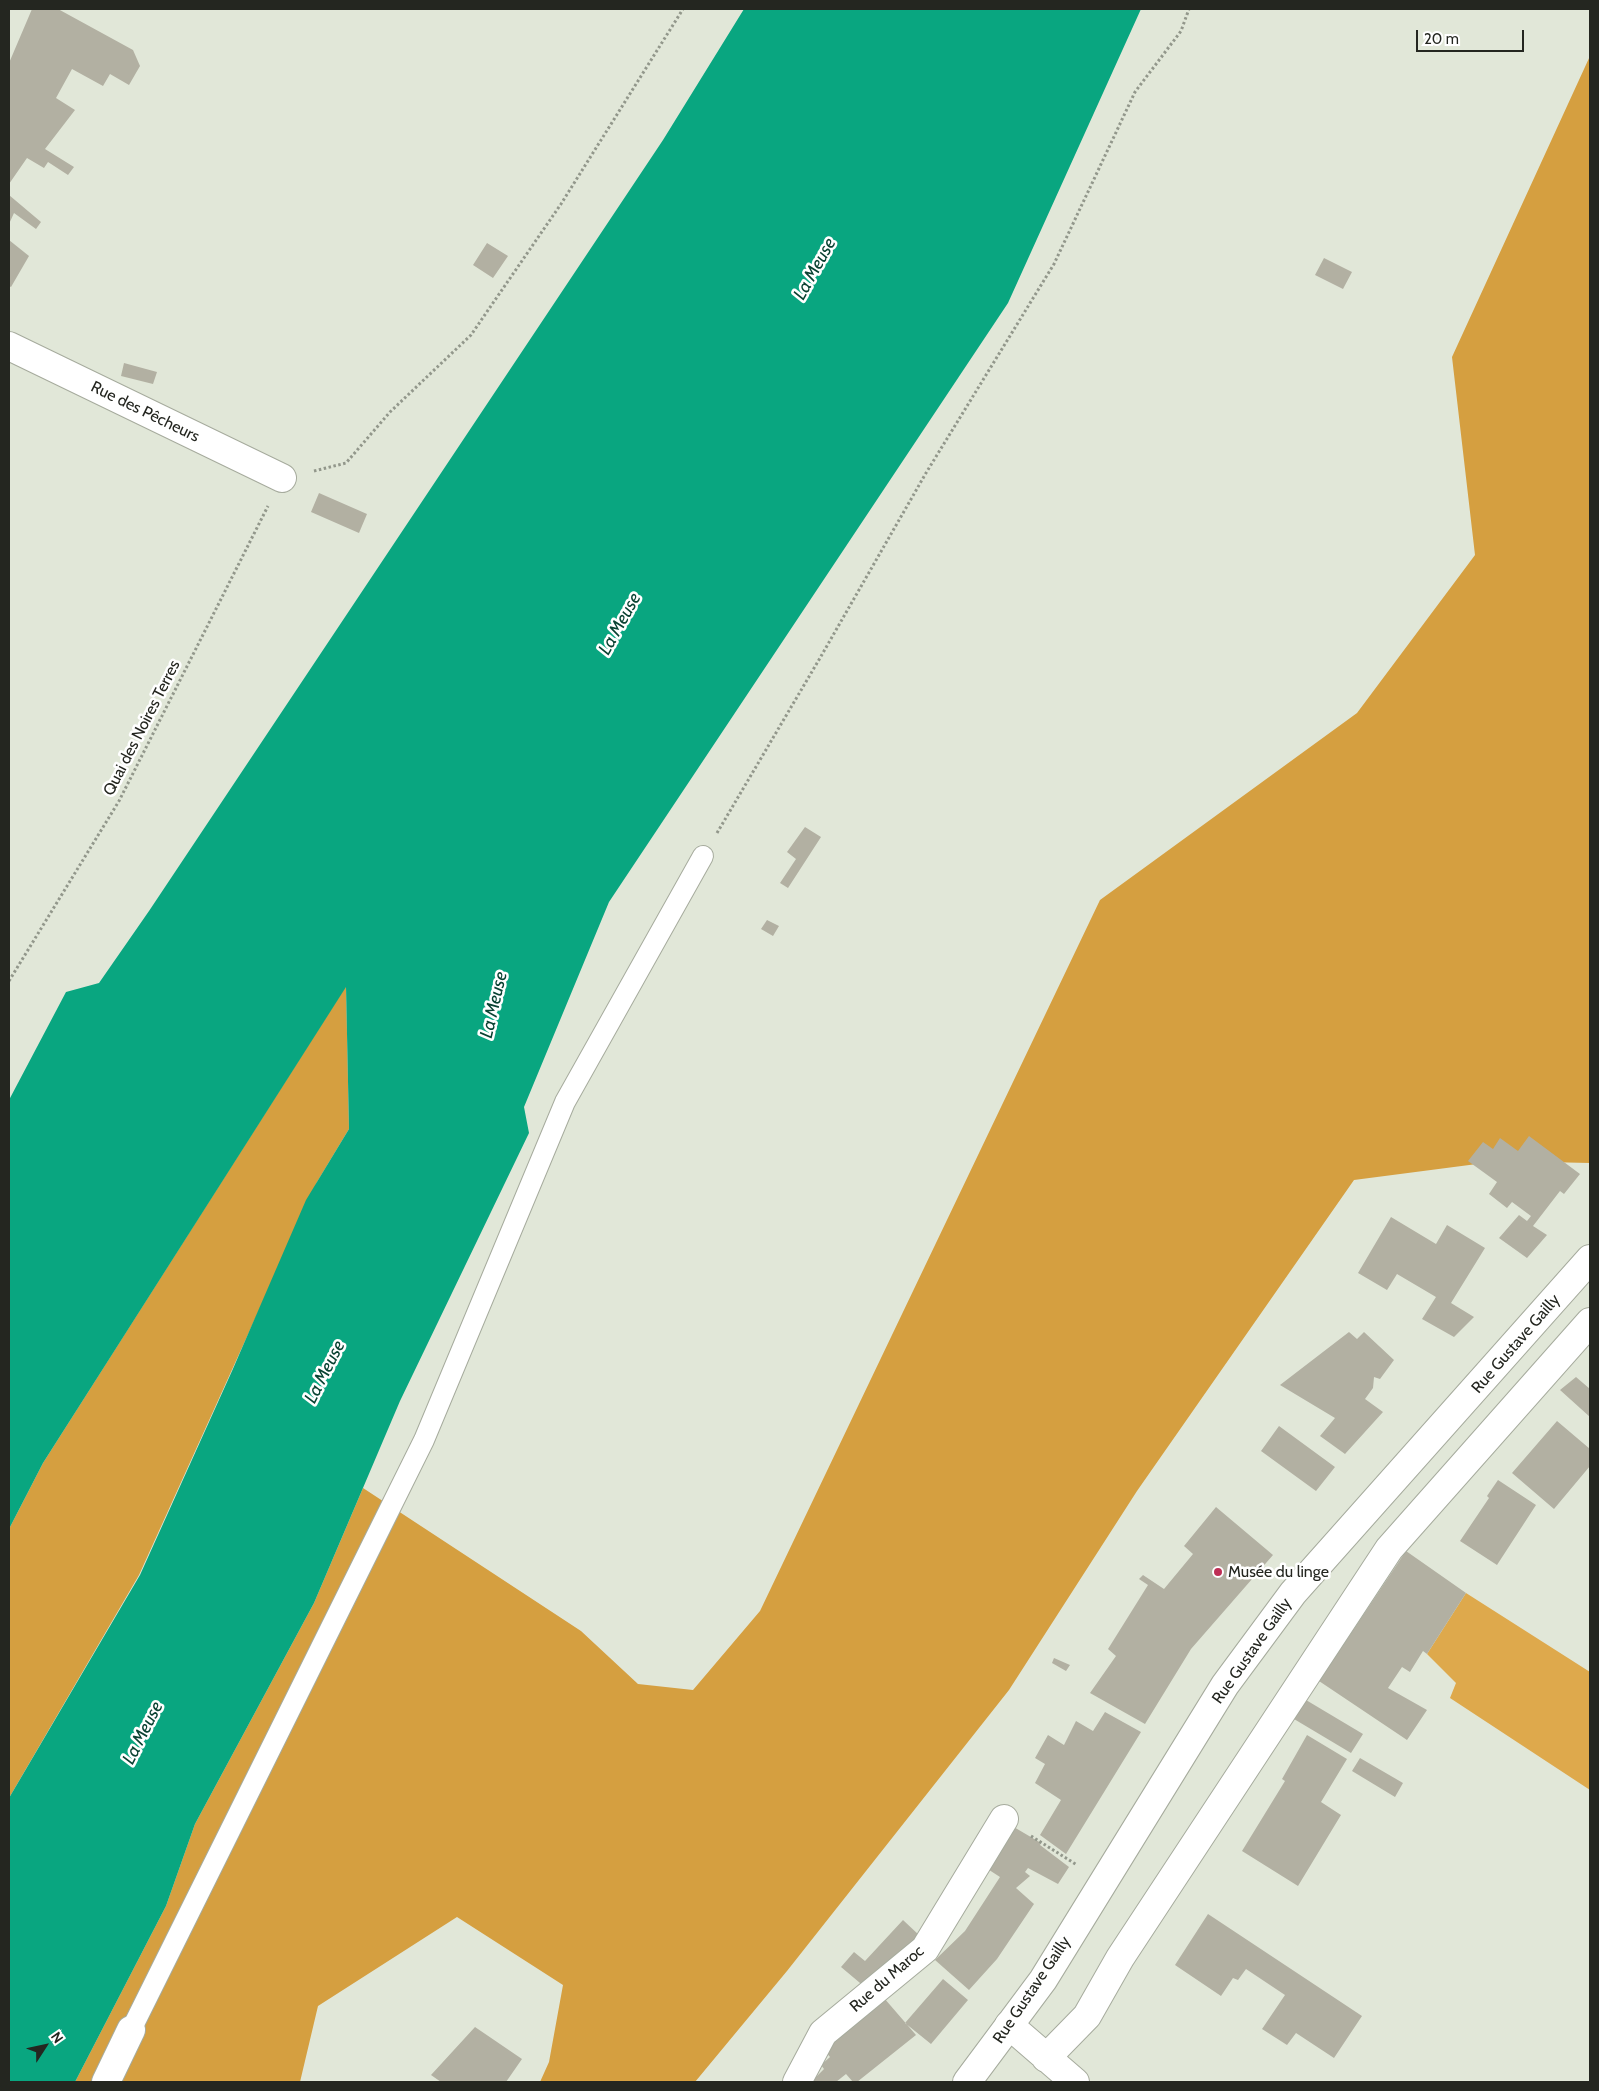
<!DOCTYPE html>
<html>
<head>
<meta charset="utf-8">
<style>
  body { margin:0 }
  #map { position:relative; width:1599px; height:2091px; overflow:hidden; background:#e1e7d8; font-family:Cabin,sans-serif }
  canvas { display:block }
  .frame { position:absolute; inset:0; border:10px solid #242620; pointer-events:none }
  .north { position:absolute; left:20px; top:2021px; width:50px; height:50px; -webkit-text-stroke:4px #fff; paint-order:stroke; rotate:55deg; font-size:14px; font-weight:700; line-height:20px; text-align:center; color:#242620 }
  .north::after { content:''; display:block; margin:auto; width:18px; height:22px; background:#242620; clip-path:polygon(50% 0,100% 100%,50% 72%,0 100%) }
  .scale { position:absolute; left:1416px; top:30px; width:108px; height:22px; box-sizing:border-box; border:2px solid #242620; border-top:0; padding-left:6px; font-size:15px; line-height:18px; white-space:nowrap; color:#242620; -webkit-text-stroke:4px #fff; paint-order:stroke }
</style>
</head>
<body>
<div id="map">
<canvas width="1599" height="2091"></canvas>
<div class="frame"></div>
<div class="north">N</div>
<div class="scale">20 m</div>
</div>
<script>
const c = document.querySelector('canvas').getContext('2d');
c.lineJoin = 'round';
function fillPath(path, color) {
  c.fillStyle = color;
  c.fill(path, 'evenodd');
}
function toPath(rows) {
  const path = new Path2D();
  for (const r of rows) {
    path.moveTo(r[0], r[1]);
    for (let i = 2; i < r.length; i += 2) path.lineTo(r[i], r[i + 1]);
  }
  return path;
}
function trace(path, color, width, dash) {
  c.strokeStyle = color;
  c.lineWidth = width;
  c.lineCap = dash ? 'butt' : 'round';
  c.setLineDash(dash || []);
  c.stroke(path);
}
function drawText(font, color, halo, rows, align = 'center') {
  c.font = font + ' Cabin,sans-serif';
  c.lineWidth = 5;
  c.setLineDash([]);
  c.textBaseline = 'middle';
  c.strokeStyle = halo;
  c.fillStyle = color;
  for (const [text, x, y, turn = 0] of rows) {
    c.save();
    c.translate(x, y);
    c.rotate((+turn || 0) * Math.PI / 180);
    c.textAlign = isNaN(turn) ? turn : align;
    if (halo) c.strokeText(text, 0, 0);
    c.fillText(text, 0, 0);
    c.restore();
  }
}
const green = toPath([
  [1466,1593,1590,1672,1590,1790,1450,1698,1456,1683,1427,1654]
]);
const forest = toPath([
  [1590,56,1590,1163,1500,1161,1354,1180,1137,1491,1009,1690,787,1971,695,2082,540,2082,549,2062,563,1985,457,1917,318,2006,300,2082,75,2082,166,1906,195,1824,314,1603,363,1488,581,1631,638,1684,693,1690,760,1611,1100,900,1357,713,1475,555,1452,357],
  [346,986,349,1129,317,1182,139,1575,9,1798,9,1529,43,1463]
]);
const water = toPath([
  [744,9,1141,9,1008,303,609,902,524,1107,529,1133,400,1401,314,1603,195,1824,166,1906,75,2082,9,2082,9,1798,140,1575,232,1371,306,1200,349,1129,346,987,43,1463,9,1529,9,1100,66,992,99,983,149,911,663,140]
]);
const building = toPath([
  [32,9,58,9,133,50,140,66,129,85,110,74,103,86,72,69,56,98,75,110,45,149,74,167,68,175,48,162,44,168,27,158,9,184,9,63],
  [9,195,41,222,36,229,14,213,9,224],
  [9,240,29,256,11,287,9,286],
  [487,243,508,256,493,278,473,265],
  [1324,258,1352,272,1343,289,1315,275],
  [124,363,157,372,153,384,121,376],
  [319,493,367,514,359,533,311,512],
  [805,827,821,837,788,888,780,883,796,859,787,852],
  [767,920,779,926,773,936,761,929],
  [1529,1136,1580,1174,1564,1194,1560,1191,1533,1226,1547,1235,1527,1258,1499,1238,1519,1215,1527,1221,1531,1216,1512,1202,1507,1208,1489,1194,1497,1182,1468,1161,1483,1142,1493,1149,1500,1138,1518,1151],
  [1391,1217,1436,1244,1447,1225,1485,1248,1451,1303,1474,1317,1454,1337,1422,1319,1436,1297,1397,1274,1387,1290,1358,1273],
  [1349,1332,1357,1339,1364,1332,1394,1360,1380,1379,1374,1377,1373,1388,1365,1399,1383,1412,1345,1454,1320,1436,1335,1418,1280,1385],
  [1576,1377,1590,1389,1590,1417,1560,1390],
  [1557,1421,1590,1449,1590,1466,1554,1509,1512,1473],
  [1279,1426,1335,1467,1316,1491,1261,1451],
  [1498,1480,1536,1505,1497,1565,1460,1541,1489,1498,1487,1496],
  [1216,1507,1273,1555,1191,1649,1145,1724,1090,1693,1116,1656,1108,1649,1148,1585,1139,1579,1143,1575,1164,1589,1193,1554,1184,1546],
  [1406,1551,1466,1593,1427,1654,1423,1651,1410,1672,1402,1667,1388,1688,1427,1710,1407,1740,1319,1681],
  [1054,1658,1070,1665,1066,1671,1052,1663],
  [1306,1700,1363,1734,1351,1753,1294,1719],
  [1105,1712,1141,1732,1066,1854,1040,1835,1061,1800,1035,1783,1045,1764,1035,1758,1048,1735,1064,1745,1076,1721,1093,1731],
  [1307,1735,1347,1759,1321,1802,1341,1815,1298,1886,1242,1851,1285,1781,1282,1779],
  [1360,1758,1403,1783,1395,1797,1352,1771],
  [1007,1823,1041,1843,1040,1845,1069,1867,1058,1884,1028,1868,1025,1872,1030,1876,1016,1888,1034,1904,997,1959,969,1990,935,1960,965,1931,1000,1877,983,1866],
  [1208,1914,1362,2016,1334,2058,1296,2033,1287,2045,1262,2029,1285,1995,1246,1969,1238,1980,1233,1978,1221,1996,1175,1965],
  [903,1920,920,1936,866,1988,841,1967,854,1952,865,1961],
  [943,1979,968,2000,931,2044,905,2023],
  [884,1998,916,2035,857,2082,853,2082,846,2074,836,2082,811,2082,824,2069,821,2065,830,2057,825,2051],
  [475,2027,522,2059,506,2082,441,2082,431,2075]
]);
const path = toPath([
  [314,471,346,463,390,412,471,335,561,204,683,9],
  [717,833,820,658,926,473,1054,264,1135,92,1181,31,1189,9],
  [9,981,119,801,268,506],
  [1031,1836,1077,1865]
]);
const lane = toPath([
  [131,2030,424,1440,565,1102,703,856]
]);
const street = toPath([
  [9,346,282,478],
  [1009,2025,1075,2082],
  [1046,2058,1087,2016,1120,1958,1389,1549,1590,1322],
  [106,2082,131,2030],
  [797,2082,823,2033,925,1949,1004,1819]
]);
const secondary = toPath([
  [967,2082,1043,1980,1225,1685,1293,1593,1590,1259]
]);
const markers = [
  [1218,1572,5,"#be2e55"]
];
const streetNames = [
  ["Rue des Pêcheurs",145,412,26],
  ["Quai des Noires Terres",142,728,-63],
  ["Rue Gustave Gailly",1516,1344,-49],
  ["Rue Gustave Gailly",1252,1651,-55],
  ["Rue du Maroc",887,1979,-41],
  ["Rue Gustave Gailly",1032,1990,-56]
];
const poiNames = [
  ["Musée du linge",1228,1572]
];
const waterNames = [
  ["La Meuse",815,269,-61],
  ["La Meuse",620,624,-61],
  ["La Meuse",494,1005,-77],
  ["La Meuse",325,1372,-63],
  ["La Meuse",143,1733,-63]
];
fillPath(green, '#dea94c');
fillPath(forest, '#d59f40');
fillPath(water, '#09a680');
fillPath(building, '#b2b0a2');
trace(lane, '#a6ab9d', 22);
trace(street, '#a6ab9d', 30);
trace(secondary, '#a6ab9d', 30);
trace(path, '#92978b', 3, [2.5, 2.5]);
trace(lane, '#fff', 20);
trace(street, '#fff', 28);
trace(secondary, '#fff', 28);
for (const [x, y, r, color] of markers) {
  const dot = new Path2D();
  dot.arc(x, y, r, 0, 2 * Math.PI);
  c.fillStyle = color;
  c.fill(dot);
  trace(dot, '#fff', 2);
}
drawText('16px', '#242620', '#fff', streetNames);
drawText('16px', '#242620', '#fff', poiNames, 'left');
drawText('italic 18px', '#094232', '#fff', waterNames);
</script>
</body>
</html>
